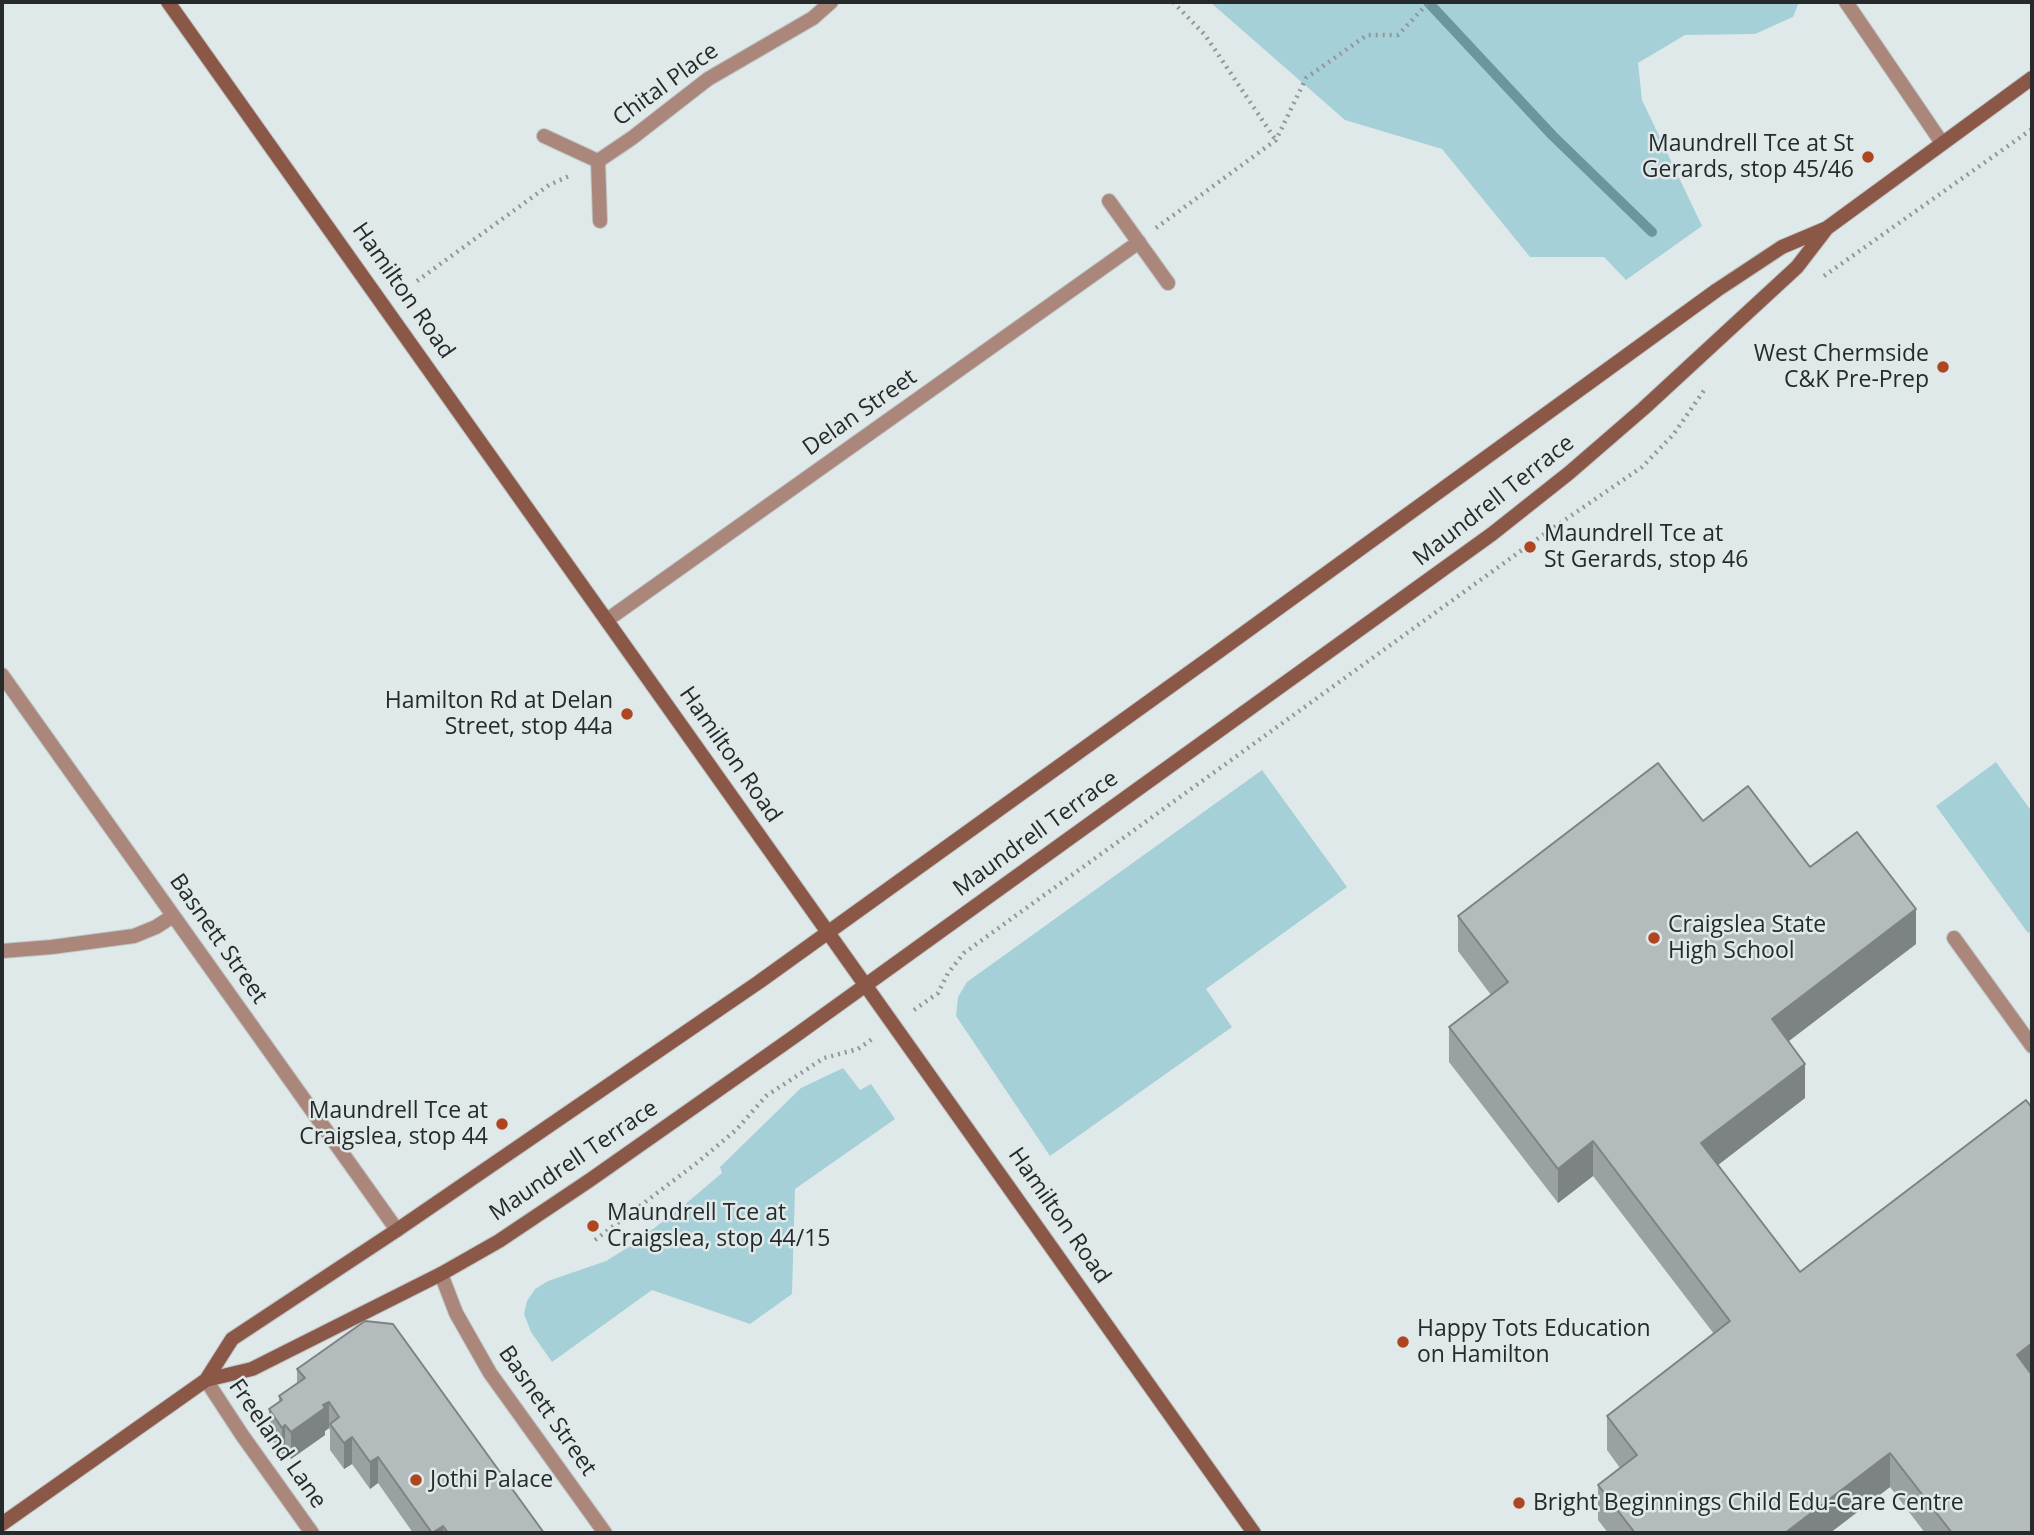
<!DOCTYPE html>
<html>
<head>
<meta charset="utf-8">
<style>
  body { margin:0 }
  #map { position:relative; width:2034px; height:1535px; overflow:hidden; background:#e0e9ea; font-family:"Open Sans",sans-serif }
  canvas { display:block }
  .frame { position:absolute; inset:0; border:4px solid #272a2a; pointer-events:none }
</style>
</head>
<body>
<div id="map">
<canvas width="2034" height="1535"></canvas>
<div class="frame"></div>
</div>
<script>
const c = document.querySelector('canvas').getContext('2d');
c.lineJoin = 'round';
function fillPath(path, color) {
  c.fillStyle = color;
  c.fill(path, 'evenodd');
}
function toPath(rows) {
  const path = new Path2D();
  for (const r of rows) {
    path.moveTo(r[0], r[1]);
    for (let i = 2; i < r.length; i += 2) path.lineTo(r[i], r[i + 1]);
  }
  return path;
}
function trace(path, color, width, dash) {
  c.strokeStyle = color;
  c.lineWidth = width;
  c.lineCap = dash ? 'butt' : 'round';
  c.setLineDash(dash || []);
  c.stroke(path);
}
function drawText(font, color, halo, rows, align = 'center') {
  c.font = font + ' "Open Sans",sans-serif';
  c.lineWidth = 5;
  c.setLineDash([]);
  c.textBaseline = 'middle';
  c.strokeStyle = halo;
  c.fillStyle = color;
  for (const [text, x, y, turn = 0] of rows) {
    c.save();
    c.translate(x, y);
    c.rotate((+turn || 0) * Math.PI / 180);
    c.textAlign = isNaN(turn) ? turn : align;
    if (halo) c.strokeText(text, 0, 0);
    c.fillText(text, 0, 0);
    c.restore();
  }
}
const green = toPath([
  [1210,2,1799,2,1793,17,1755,34,1685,35,1638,63,1642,100,1702,226,1626,280,1604,257,1530,257,1442,149,1345,120],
  [1996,762,2032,812,2032,930,2028,933,1936,806],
  [1262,770,1347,887,1206,989,1232,1027,1050,1156,956,1016,958,997,967,982],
  [843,1068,860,1090,871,1084,895,1119,795,1189,792,1294,750,1324,652,1290,552,1362,531,1332,524,1314,527,1301,535,1289,548,1281,606,1261,632,1245,683,1206,722,1173,720,1167,801,1088]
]);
const stream = toPath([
  [1428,2,1552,135,1652,232]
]);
const path = toPath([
  [1173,2,1205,35,1275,139],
  [1156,228,1276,140,1306,78,1367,35,1398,35,1429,2],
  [1824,276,2032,129],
  [417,281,549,185,569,176],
  [914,1010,938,993,948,973,964,953,1540,537,1642,467,1673,435,1705,389],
  [595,1240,698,1162,736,1130,766,1096,824,1058,858,1049,875,1037]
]);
const lane = toPath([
  [1846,2,1942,143],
  [1954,938,2032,1046],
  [206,1380,242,1435,312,1533]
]);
const street = toPath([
  [544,136,598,161,600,221],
  [598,161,632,138,708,79,813,18,831,2],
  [1109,201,1168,283],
  [607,620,1139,242],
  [2,675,397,1230],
  [2,951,52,947,134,936,156,927,173,916],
  [441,1274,456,1313,490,1373,605,1533]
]);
const secondary = toPath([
  [168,2,1254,1533],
  [206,1380,232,1339,397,1230,759,982,1218,652,1717,290,1782,247,1827,228,2032,78],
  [2,1524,206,1380,252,1369,441,1274,499,1241,590,1180,795,1036,1492,534,1569,473,1643,409,1797,267,1827,228]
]);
const wall = toPath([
  [1703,821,1810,867,1916,944,1788,1041,1805,1098,1718,1165,1800,1272,2032,1533,1925,1533,1890,1487,1830,1533,1608,1533,1598,1520,1598,1485,1620,1468,1607,1450,1607,1416,1714,1334,1593,1176,1558,1203,1449,1062,1449,1027,1491,995,1458,951,1458,916],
  [297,1369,544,1533,413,1533,378,1483,370,1489,352,1464,344,1469,330,1450,330,1430,329,1428,325,1431,325,1435,291,1459,285,1452,282,1454,269,1436,269,1409,279,1402,279,1396,297,1383]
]);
const shadedWall = toPath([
  [1916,909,1916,944,1772,1054,1772,1019],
  [1805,1064,1805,1098,1701,1178,1701,1143],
  [1593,1141,1593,1176,1558,1203,1558,1169],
  [2032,1343,2032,1378,2017,1355],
  [329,1402,329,1428,325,1431,325,1435,291,1459,291,1432],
  [285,1425,285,1452,282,1454,282,1428],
  [352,1437,352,1464,344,1469,344,1443],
  [1890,1453,1890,1487,1830,1533,1785,1533],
  [378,1457,378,1483,370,1489,370,1462],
  [443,1526,443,1533,433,1533]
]);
const building = toPath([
  [1658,763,1703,821,1748,786,1810,867,1857,832,1916,909,1772,1019,1805,1064,1701,1143,1800,1272,2026,1100,2032,1108,2032,1343,2017,1355,2032,1375,2032,1533,1952,1533,1890,1453,1785,1533,1635,1533,1598,1485,1637,1455,1607,1416,1730,1321,1593,1141,1558,1169,1449,1027,1508,982,1458,916,1658,763],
  [365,1321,393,1324,544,1533,448,1533,443,1526,432,1533,378,1457,370,1462,352,1437,344,1443,330,1424,339,1417,329,1402,323,1405,325,1408,291,1432,285,1425,282,1428,269,1409,282,1400,279,1396,305,1378,297,1369,365,1321]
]);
const markers = [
  [1868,157,7,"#ad4621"],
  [1943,367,7,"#ad4621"],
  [1530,547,7,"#ad4621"],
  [627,714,7,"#ad4621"],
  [1654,938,7,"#ad4621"],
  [502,1124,7,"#ad4621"],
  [593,1226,7,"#ad4621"],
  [1403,1342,7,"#ad4621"],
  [416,1480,7,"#ad4621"],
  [1519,1503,7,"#ad4621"]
];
const streetNames = [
  ["Chital Place",666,85,-36],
  ["Hamilton Road",403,291,55],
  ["Delan Street",860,413,-35],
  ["Maundrell Terrace",1494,501,-38],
  ["Hamilton Road",730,755,55],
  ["Maundrell Terrace",1036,834,-36],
  ["Basnett Street",218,939,55],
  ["Maundrell Terrace",574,1161,-34],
  ["Hamilton Road",1059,1216,55],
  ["Basnett Street",547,1411,55],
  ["Freeland Lane",277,1444,55]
];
const poiNames = [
  ["Maundrell Tce at St",1854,144,"right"],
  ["Gerards, stop 45/46",1854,170,"right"],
  ["West Chermside",1929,354,"right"],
  ["C&K Pre-Prep",1929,380,"right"],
  ["Maundrell Tce at",1544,534],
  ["St Gerards, stop 46",1544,560],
  ["Hamilton Rd at Delan",613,701,"right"],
  ["Street, stop 44a",613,727,"right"],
  ["Craigslea State",1668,925],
  ["High School",1668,951],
  ["Maundrell Tce at",488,1111,"right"],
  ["Craigslea, stop 44",488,1137,"right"],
  ["Maundrell Tce at",607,1213],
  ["Craigslea, stop 44/15",607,1239],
  ["Happy Tots Education",1417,1329],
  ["on Hamilton",1417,1355],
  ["Jothi Palace",430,1480],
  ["Bright Beginnings Child Edu-Care Centre",1533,1503]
];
fillPath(green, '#a6d0d7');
trace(stream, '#6c969d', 10);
trace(lane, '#bfc7c7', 16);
trace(street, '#bfc7c7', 16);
trace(secondary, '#bfc7c7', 16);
trace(path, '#929899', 4.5, [2, 5]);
trace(lane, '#ab867b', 14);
trace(street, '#ab867b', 14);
trace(secondary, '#8b5847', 14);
fillPath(wall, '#9aa1a3');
fillPath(shadedWall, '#7d8384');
fillPath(building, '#b3bbbd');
trace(building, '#7d8384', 2);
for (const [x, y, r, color] of markers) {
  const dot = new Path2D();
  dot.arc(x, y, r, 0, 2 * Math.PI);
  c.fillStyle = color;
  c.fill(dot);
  trace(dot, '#e0e9ea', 2.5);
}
drawText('23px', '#272a2a', '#e0e9ea', streetNames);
drawText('23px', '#272a2a', '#e0e9ea', poiNames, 'left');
</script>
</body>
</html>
